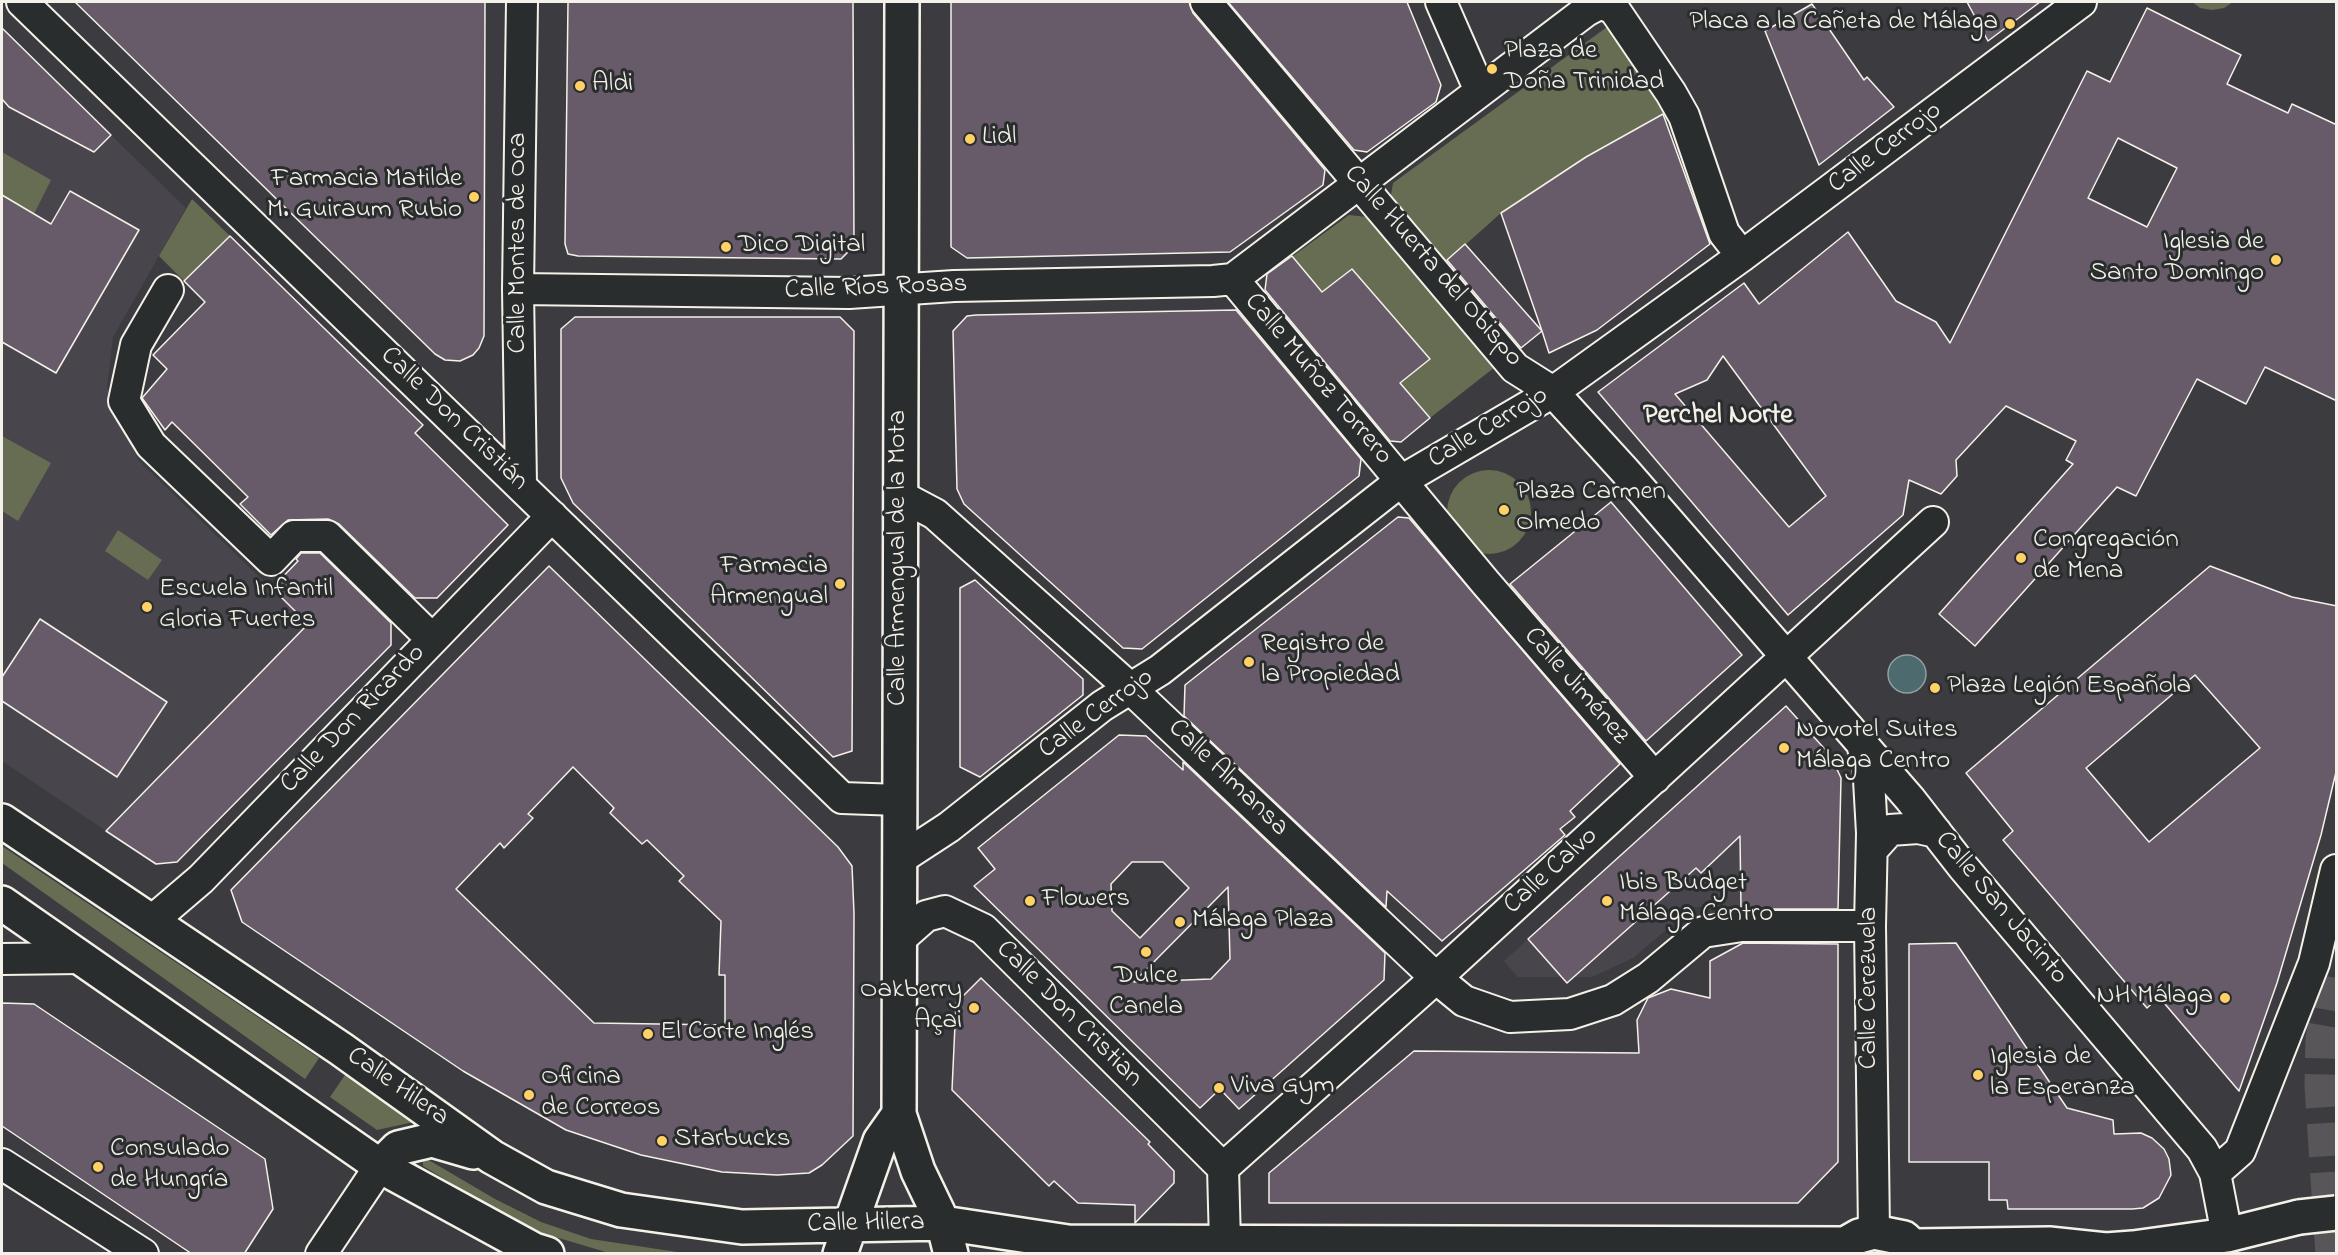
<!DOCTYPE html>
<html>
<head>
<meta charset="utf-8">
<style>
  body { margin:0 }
  #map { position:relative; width:2338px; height:1255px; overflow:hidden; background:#3c3b40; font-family:"Indie Flower",sans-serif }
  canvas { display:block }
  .frame { position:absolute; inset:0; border:3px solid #f4f1e8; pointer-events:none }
</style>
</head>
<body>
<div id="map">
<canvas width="2338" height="1255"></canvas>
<div class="frame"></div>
</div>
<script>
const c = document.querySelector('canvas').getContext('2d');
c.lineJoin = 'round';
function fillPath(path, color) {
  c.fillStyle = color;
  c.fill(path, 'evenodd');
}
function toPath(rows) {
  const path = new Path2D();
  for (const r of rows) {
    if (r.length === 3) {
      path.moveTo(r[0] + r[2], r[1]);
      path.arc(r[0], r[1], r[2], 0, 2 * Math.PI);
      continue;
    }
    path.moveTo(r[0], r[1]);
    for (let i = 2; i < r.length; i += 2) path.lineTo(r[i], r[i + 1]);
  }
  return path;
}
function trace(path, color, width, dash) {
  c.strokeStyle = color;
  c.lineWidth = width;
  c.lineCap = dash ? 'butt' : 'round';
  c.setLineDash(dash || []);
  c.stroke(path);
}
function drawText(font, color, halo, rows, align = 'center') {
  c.font = font + ' "Indie Flower",sans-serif';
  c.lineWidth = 6;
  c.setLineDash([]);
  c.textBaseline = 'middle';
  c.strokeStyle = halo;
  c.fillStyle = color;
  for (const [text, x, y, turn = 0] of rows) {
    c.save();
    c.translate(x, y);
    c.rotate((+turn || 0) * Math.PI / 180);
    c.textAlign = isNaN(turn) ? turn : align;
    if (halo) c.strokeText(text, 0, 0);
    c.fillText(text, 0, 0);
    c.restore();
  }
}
const built = toPath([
  [2,99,9,107,94,151,111,135,186,208,113,337,107,387,138,460,308,624,106,831,2,761],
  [1786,706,1831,756,1841,778,1838,907,1693,907,1633,958,1592,977,1518,977,1504,961]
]);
const green = toPath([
  [2192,2,2233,2,2224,8,2212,10,2200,8],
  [1607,27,1665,112,1584,159,1501,213,1446,262,1390,201,1393,183],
  [2,152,51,180,34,214,2,195],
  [192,199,230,236,184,281,159,256],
  [1349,215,1367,217,1495,367,1430,418,1400,383,1429,358,1352,269,1322,292,1293,256],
  [2,436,51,463,18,521,2,511],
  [1489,512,42],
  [118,530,162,560,148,580,105,551],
  [2,846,319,1058,305,1079,2,863],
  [345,1075,414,1122,377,1130,330,1097],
  [427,1159,495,1199,541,1222,591,1239,684,1253,609,1253,542,1233,497,1211,423,1166,423,1161]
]);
const water = toPath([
  [1907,674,19]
]);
const building = toPath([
  [75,2,485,2,484,336,479,348,473,355,460,361,445,360,435,354,75,2],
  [568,2,853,2,854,246,841,259,578,256,568,254,565,244,568,2],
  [951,2,1189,2,1193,13,1325,170,1323,185,1230,252,967,258,951,247,951,2],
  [1228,2,1407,2,1441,85,1436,102,1367,152,1354,150,1228,2],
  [1967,2,2040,2,1988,41,1967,2],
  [1812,4,1864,80,1867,77,1894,107,1819,165,1765,31,1812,4],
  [2147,8,2241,55,2227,84,2288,113,2292,104,2337,125,2337,401,2265,367,2246,404,2197,379,2136,496,2117,487,1975,646,1939,614,2073,464,2066,460,2076,441,2006,406,1956,460,1957,476,1941,494,1909,480,1903,515,1788,615,1598,392,1744,283,1759,304,1848,232,1896,301,1936,322,1950,343,2087,71,2110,82,2147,8],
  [2118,138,2177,168,2147,227,2088,198,2118,138],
  [1723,356,1826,496,1789,527,1675,394,1707,380,1723,356],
  [2,28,111,135,94,152,9,107,2,99,2,28],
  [1663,114,1710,244,1597,330,1549,353,1542,331,1521,348,1447,260,1465,244,1542,331,1501,213,1586,157,1663,114],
  [70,191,139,230,56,373,2,342,2,195,51,224,70,191],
  [230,236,423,425,415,433,508,525,437,598,415,598,339,524,328,519,288,520,271,535,240,504,248,497,172,422,165,430,142,398,167,369,153,355,205,302,184,281,230,236],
  [1292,256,1322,292,1352,269,1430,359,1400,383,1430,418,1401,442,1390,441,1265,290,1267,274,1292,256],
  [1236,310,1361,459,1359,476,1142,649,1123,648,964,504,957,489,953,331,967,316,976,315,1236,310],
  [575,317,840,317,854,331,852,751,833,757,573,503,561,478,561,329,575,317],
  [1611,502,1742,655,1646,741,1510,584,1611,502],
  [1398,517,1409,518,1620,764,1570,811,1575,817,1560,829,1565,835,1442,941,1387,891,1386,907,1184,716,1185,685,1398,517],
  [301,553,320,553,391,623,391,645,177,862,156,864,106,831,308,624,272,588,298,561,296,559,301,553],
  [549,566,838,847,852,866,854,913,853,1136,822,1165,809,1173,777,1175,722,1172,641,1155,566,1130,463,1071,242,922,231,890,549,566],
  [573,767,614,808,610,813,642,844,647,840,684,876,679,881,721,921,719,975,725,975,725,1025,594,1023,456,889,500,843,504,848,533,818,528,814,573,767],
  [2210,566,2292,597,2337,606,2337,768,2321,835,2277,983,2239,1091,2159,997,2147,1008,2003,840,2013,831,1966,773,2210,566],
  [2195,675,2260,748,2149,842,2086,768,2195,675],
  [975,580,1083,679,1083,695,980,777,960,767,960,588,975,580],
  [40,619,167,702,117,777,2,701,2,677,40,619],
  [1786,706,1831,756,1841,778,1838,909,1741,909,1740,836,1701,873,1696,868,1567,983,1528,939,1786,706],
  [1119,735,1146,736,1183,770,1183,762,1385,953,1384,980,1239,1109,1220,1089,1200,1108,974,886,995,869,978,848,1119,735],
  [1132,862,1163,862,1189,888,1140,938,1112,911,1111,884,1132,862],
  [1228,887,1230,959,1211,979,1134,982,1228,887],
  [1743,943,1838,944,1838,1162,1798,1203,1269,1203,1269,1173,1414,1051,1639,1053,1637,1020,1648,998,1671,989,1710,998,1710,961,1743,943],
  [1956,943,2067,1108,2113,1120,2114,1134,2141,1133,2152,1138,2164,1149,2169,1159,2171,1175,2159,1198,2143,1208,2132,1209,2008,1209,2007,1200,1989,1200,1989,1162,1909,1162,1909,944,1956,943],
  [981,978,1150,1142,1148,1144,1174,1171,1174,1183,1135,1223,1135,1205,1078,1203,1054,1181,1049,1186,952,1090,956,1003,981,978],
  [2,1003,34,1004,265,1159,273,1209,244,1254,192,1254,2,1126,2,1003]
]);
const primaryTunnel = toPath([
  [2332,1254,2321,1086,2322,1039,2336,962]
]);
const street = toPath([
  [22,2,842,798,900,800],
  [1206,2,1515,368,1553,392,1625,471,1910,799,1963,867,2202,1149,2215,1173,2227,1235],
  [1441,2,1480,91],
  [1600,3,1614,9,1671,93,1684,116,1724,233,1742,256],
  [1233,279,1485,582,1655,778],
  [518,289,849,293,954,286,1213,281,1233,279,1586,11,1603,2],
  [168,290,136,345,124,401,151,445,271,560,294,536,327,536,432,639],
  [521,485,518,289,522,2],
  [901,496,935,514,1131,689,1436,978,1464,1001,1510,1017,1570,1014,1613,1000,1648,978,1703,932,1742,926,1870,926],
  [1863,748,1868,762,1872,833,1870,926,1874,1232],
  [1872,850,1890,830,1918,828,1936,832],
  [900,859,949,827,1102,706,1160,670,1401,481,1553,392,1742,256,2081,2],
  [153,920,201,879,552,516],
  [900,939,926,916,945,911,983,929,1223,1168],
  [2,959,80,958],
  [2,1164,143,1254],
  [2215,1173,2240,1151,2314,963,2336,870],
  [1225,1243,1223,1168,1436,978,1933,522],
  [321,1254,380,1166]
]);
const secondary = toPath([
  [902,2,899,1114,918,1171,943,1223,951,1254],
  [2,821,341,1049,492,1157,546,1187,621,1210,742,1227,943,1223,1068,1242,1845,1244],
  [2,903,380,1166,534,1250,547,1254],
  [380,1166,398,1148,432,1140,473,1152],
  [1916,1246,2049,1244,2106,1250,2133,1248,2227,1235,2299,1217],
  [840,1254,880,1141,899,1114],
  [1838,1254,1845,1244,1859,1236,1874,1232,1904,1238,1921,1254]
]);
const secondaryBridge = toPath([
  [2299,1217,2336,1213]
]);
const markers = [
  [2010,24,6,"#ffd166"],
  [1492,69,6,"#ffd166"],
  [580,86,6,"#ffd166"],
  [970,139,6,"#ffd166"],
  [474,197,6,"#ffd166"],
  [726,247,6,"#ffd166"],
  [2276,260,6,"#ffd166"],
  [1504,510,6,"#ffd166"],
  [2021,558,6,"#ffd166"],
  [840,584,6,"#ffd166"],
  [147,607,6,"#ffd166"],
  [1249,662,6,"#ffd166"],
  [1935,688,6,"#ffd166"],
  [1784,748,6,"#ffd166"],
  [1030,901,6,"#ffd166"],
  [1607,901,6,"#ffd166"],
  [1180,922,6,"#ffd166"],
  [1146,952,6,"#ffd166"],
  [2225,998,6,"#ffd166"],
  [974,1008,6,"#ffd166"],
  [648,1034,6,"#ffd166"],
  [1978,1075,6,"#ffd166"],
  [1219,1088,6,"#ffd166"],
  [529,1095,6,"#ffd166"],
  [662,1141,6,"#ffd166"],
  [98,1167,6,"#ffd166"]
];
const poiNames = [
  ["Placa a la Cañeta de Málaga",1998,24,"right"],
  ["Plaza de",1504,53],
  ["Doña Trinidad",1504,84],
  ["Aldi",592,86],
  ["Lidl",982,139],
  ["Farmacia Matilde",462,181,"right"],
  ["M. Guiraum Rubio",462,212,"right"],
  ["Iglesia de",2264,244,"right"],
  ["Santo Domingo",2264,275,"right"],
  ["Dico Digital",738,247],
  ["Plaza Carmen",1516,494],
  ["Olmedo",1516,525],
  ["Congregación",2033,542],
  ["de Mena",2033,573],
  ["Farmacia",828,568,"right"],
  ["Armengual",828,599,"right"],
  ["Escuela Infantil",159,591],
  ["Gloria Fuertes",159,622],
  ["Registro de",1261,646],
  ["la Propiedad",1261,677],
  ["Plaza Legión Española",1947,688],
  ["Novotel Suites",1796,732],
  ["Málaga Centro",1796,763],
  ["Ibis Budget",1619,885],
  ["Málaga Centro",1619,916],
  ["Flowers",1042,901],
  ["Málaga Plaza",1192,922],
  ["Dulce",1146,978,"center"],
  ["Canela",1146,1009,"center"],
  ["Oakberry",962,992,"right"],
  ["Açai",962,1023,"right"],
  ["NH Málaga",2213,998,"right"],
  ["El Corte Inglés",660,1034],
  ["Iglesia de",1990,1059],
  ["la Esperanza",1990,1090],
  ["Oficina",541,1079],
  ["de Correos",541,1110],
  ["Viva Gym",1231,1088],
  ["Starbucks",674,1141],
  ["Consulado",110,1151],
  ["de Hungría",110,1182]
];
const streetNames = [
  ["Calle Cerrojo",1886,149,-37],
  ["Calle Montes de Oca",520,243,-90],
  ["Calle Huerta del Obispo",1432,267,49],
  ["Calle Ríos Rosas",876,289,-2],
  ["Calle Muñoz Torrero",1317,380,50],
  ["Calle Don Cristián",453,420,44],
  ["Calle Cerrojo",1489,429,-31],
  ["Calle Armengual de la Mota",900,558,-90],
  ["Calle Jiménez",1575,687,49],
  ["Calle Cerrojo",1097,715,-36],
  ["Calle Don Ricardo",354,720,-46],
  ["Calle Almansa",1227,779,44],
  ["Calle Calvo",1552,872,-42],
  ["Calle San Jacinto",2000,909,50],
  ["Calle Cerezuela",1871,988,-90],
  ["Calle Don Cristian",1068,1015,45],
  ["Calle Hilera",397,1088,35],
  ["Calle Hilera",866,1225,-1]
];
const neighbourhoodNames = [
  ["Perchel Norte",1718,417]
];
fillPath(built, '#49454c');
fillPath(green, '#666d53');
fillPath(water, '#4d6b6f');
trace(water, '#90a19f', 1.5);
fillPath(building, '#675b69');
trace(building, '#f4f1e8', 1.5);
trace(primaryTunnel, '#585659', 33, [33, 16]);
trace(street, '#f4f1e8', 34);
trace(secondary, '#f4f1e8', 38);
trace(street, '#2a2d2e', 30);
trace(secondary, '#2a2d2e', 33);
trace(secondaryBridge, '#f4f1e8', 38, []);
trace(secondaryBridge, '#2a2d2e', 33);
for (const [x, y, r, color] of markers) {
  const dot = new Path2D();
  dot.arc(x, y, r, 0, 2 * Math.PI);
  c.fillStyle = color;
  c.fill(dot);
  trace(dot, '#2a2d2e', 2);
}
drawText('27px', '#f4f1e8', '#2a2d2e', poiNames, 'left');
drawText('27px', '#f4f1e8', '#2a2d2e', streetNames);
drawText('bold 28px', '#f4f1e8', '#2a2d2e', neighbourhoodNames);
</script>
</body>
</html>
